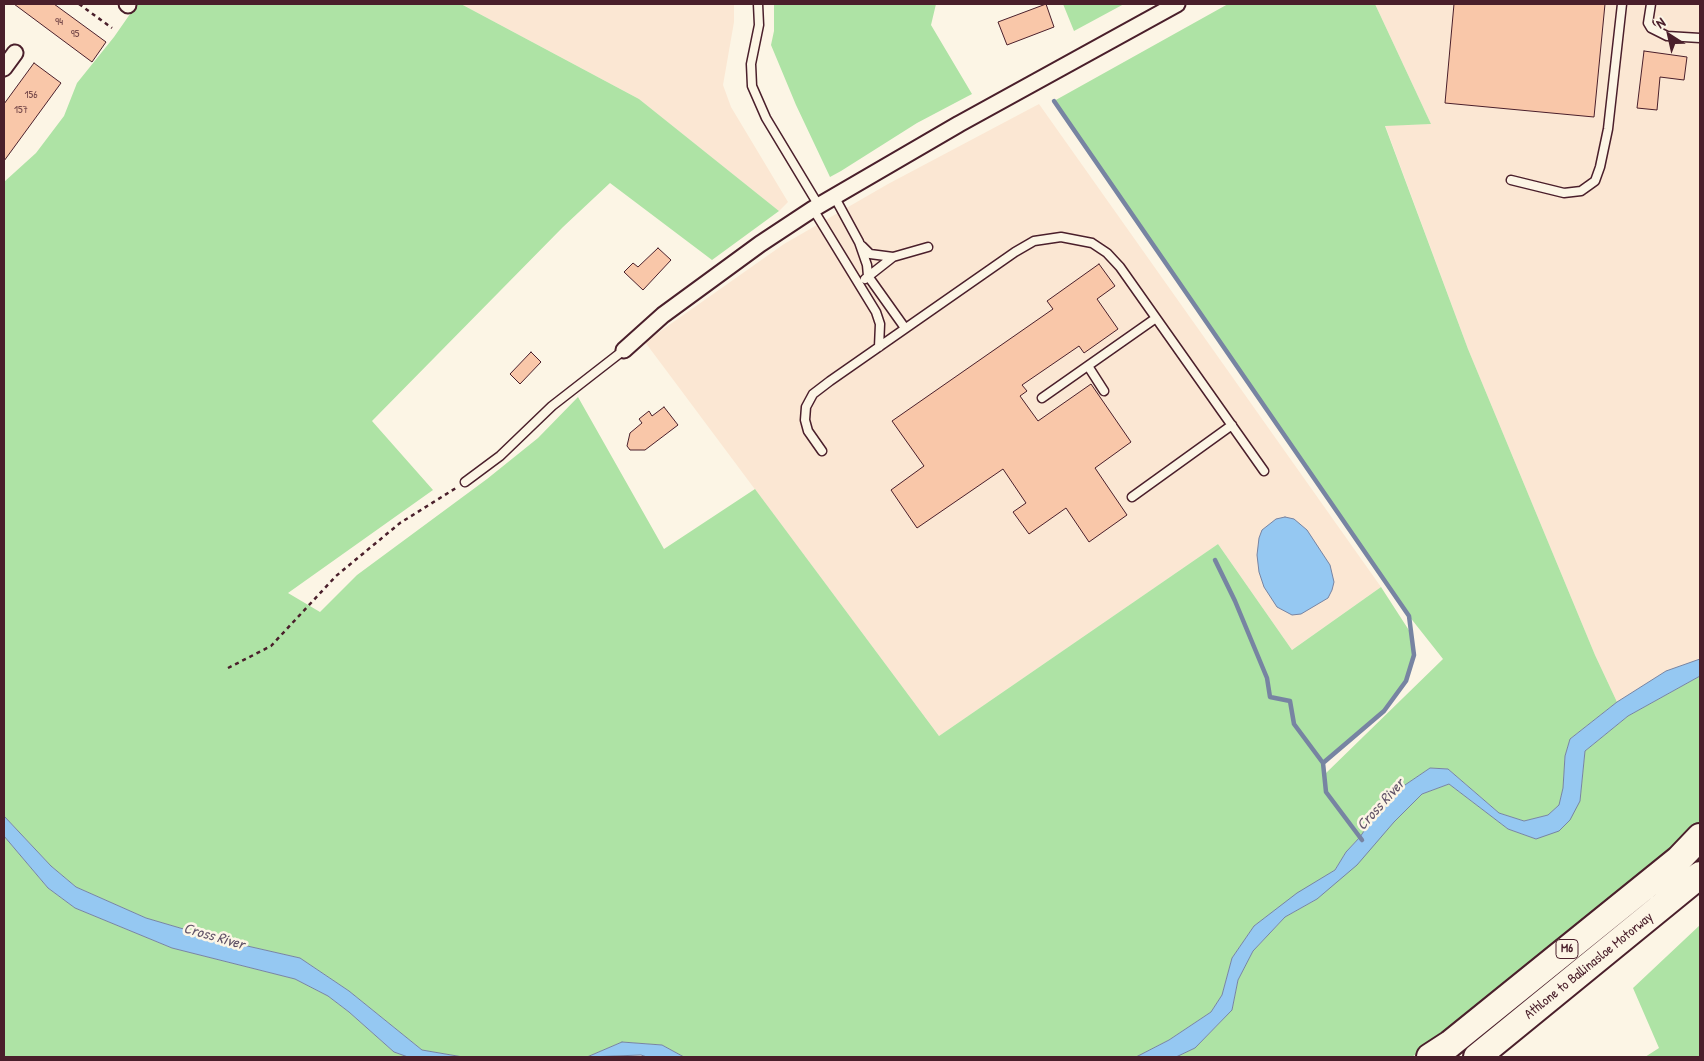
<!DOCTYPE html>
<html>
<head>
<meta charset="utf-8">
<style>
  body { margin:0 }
  #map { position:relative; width:1704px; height:1061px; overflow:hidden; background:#fcf5e5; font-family:"Patrick Hand",sans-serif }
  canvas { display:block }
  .frame { position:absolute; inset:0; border:5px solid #4a1f2b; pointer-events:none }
  .north { position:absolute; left:1644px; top:10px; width:50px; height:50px; -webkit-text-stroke:4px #fcf5e5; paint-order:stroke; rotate:325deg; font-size:14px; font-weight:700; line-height:20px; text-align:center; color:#4a1f2b }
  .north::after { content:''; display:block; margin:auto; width:18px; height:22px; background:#4a1f2b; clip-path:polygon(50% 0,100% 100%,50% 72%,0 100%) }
</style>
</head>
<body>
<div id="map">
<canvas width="1704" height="1061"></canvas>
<div class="frame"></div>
<div class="north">N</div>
</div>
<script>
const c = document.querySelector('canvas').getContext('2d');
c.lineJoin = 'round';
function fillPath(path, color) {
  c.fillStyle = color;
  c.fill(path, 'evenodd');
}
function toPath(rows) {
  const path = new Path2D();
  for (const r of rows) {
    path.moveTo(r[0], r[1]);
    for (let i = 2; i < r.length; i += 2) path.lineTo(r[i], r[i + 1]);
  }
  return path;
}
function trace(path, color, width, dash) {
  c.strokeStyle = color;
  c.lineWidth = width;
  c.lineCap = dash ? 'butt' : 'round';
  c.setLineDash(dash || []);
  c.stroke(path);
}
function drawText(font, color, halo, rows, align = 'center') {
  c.font = font + ' "Patrick Hand",sans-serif';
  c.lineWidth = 5;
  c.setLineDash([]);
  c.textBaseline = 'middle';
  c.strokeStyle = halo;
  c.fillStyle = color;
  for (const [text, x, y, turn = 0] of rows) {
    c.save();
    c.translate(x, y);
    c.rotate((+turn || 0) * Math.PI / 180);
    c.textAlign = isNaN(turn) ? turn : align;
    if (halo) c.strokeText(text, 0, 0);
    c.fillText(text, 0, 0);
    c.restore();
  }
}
const built = toPath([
  [461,4,734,4,734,22,723,85,731,107,788,202,779,211,639,99],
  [1375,4,1700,4,1700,659,1666,671,1617,702,1595,655,1468,349,1385,125,1431,124],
  [1039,104,1381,587,1292,650,1218,544,939,736,645,342,784,244,888,184]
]);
const green = toPath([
  [137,4,461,4,639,99,779,211,712,260,610,183,563,227,372,421,433,490,288,593,320,612,357,575,487,479,538,438,578,397,664,549,755,489,939,736,1218,544,1292,650,1381,587,1412,635,1414,655,1406,681,1384,711,1323,763,1325,774,1443,659,1409,616,1054,101,1228,4,1375,4,1431,124,1385,126,1468,349,1595,655,1617,702,1570,739,1565,756,1563,788,1559,805,1548,815,1524,821,1499,813,1448,769,1430,768,1402,787,1374,816,1360,837,1346,852,1335,870,1297,894,1254,926,1232,958,1222,995,1211,1012,1169,1040,1136,1057,684,1057,662,1045,622,1042,587,1057,463,1057,422,1050,349,991,300,958,221,940,146,918,76,887,51,866,4,816,4,182,36,153,64,116,77,83,114,37],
  [774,4,936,4,931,25,972,94,917,123,841,171,830,177,796,105,771,45,774,31],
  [1063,4,1124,4,1074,31],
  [1700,676,1700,824,1664,856,1462,1020,1412,1057,1176,1057,1195,1048,1232,1010,1238,980,1253,951,1285,917,1317,899,1422,794,1449,784,1508,829,1536,839,1580,801,1585,751,1628,716],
  [4,836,48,888,75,908,172,948,295,979,328,996,349,1012,394,1052,408,1057,4,1057],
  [1700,925,1700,1057,1645,1057,1659,1048,1633,988]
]);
const water = toPath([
  [1285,517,1294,519,1307,530,1330,565,1334,582,1332,590,1328,598,1301,614,1292,615,1277,607,1264,587,1259,572,1257,555,1259,538,1262,530,1276,519,1285,517],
  [1700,659,1700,676,1628,716,1585,751,1580,801,1570,820,1559,831,1536,839,1508,829,1449,784,1422,794,1394,822,1357,865,1317,899,1285,917,1253,951,1238,980,1232,1010,1195,1048,1176,1057,1136,1057,1169,1040,1211,1012,1222,995,1232,958,1254,926,1297,893,1335,870,1346,852,1360,837,1374,816,1402,787,1430,768,1448,769,1499,813,1524,821,1548,815,1559,805,1563,788,1565,756,1570,739,1617,702,1666,671,1700,659],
  [4,816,51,866,76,887,146,918,221,940,300,958,349,991,422,1050,463,1057,408,1057,394,1052,349,1012,328,996,295,979,172,948,75,908,48,888,4,836,4,816],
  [622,1042,662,1045,684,1057,647,1057,641,1055,587,1057,622,1042]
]);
const stream = toPath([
  [1054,101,1409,616,1414,655,1406,681,1384,711,1323,763,1326,792,1362,840],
  [1215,560,1235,601,1267,678,1270,697,1290,701,1294,724,1323,763]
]);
const building = toPath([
  [14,4,54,4,106,42,92,62,14,4],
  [1046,4,1054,27,1007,45,998,22,1046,4],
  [1454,4,1605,4,1594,117,1445,103,1454,4],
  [1644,51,1687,57,1684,80,1660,77,1657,110,1637,108,1644,51],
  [34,63,61,83,4,161,4,104,34,63],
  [658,248,671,260,643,290,624,272,633,263,638,267,658,248],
  [1099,264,1115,286,1097,299,1118,329,1084,353,1079,346,1022,385,1027,391,1020,396,1038,421,1091,384,1131,442,1095,468,1127,515,1089,542,1066,508,1029,534,1013,512,1026,503,1003,469,917,528,891,490,924,466,892,421,1053,309,1047,301,1099,264],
  [531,352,541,362,520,384,510,374,531,352],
  [664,407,678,425,645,450,630,450,627,446,630,433,642,423,639,419,649,411,652,416,664,407]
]);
const path = toPath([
  [79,4,112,28],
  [228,668,271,646,336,576,400,523,456,488]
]);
const service = toPath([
  [758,4,759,25,751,64,752,86,766,118,819,206],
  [1651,4,1648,23,1651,28,1667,36,1700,38],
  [1511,180,1564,193,1581,191,1595,181,1600,167,1608,129,1622,4],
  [834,196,859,242,867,265,868,276,905,328],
  [813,209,876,312,880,324,879,347],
  [862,246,870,254,893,257],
  [865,279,893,257,928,247],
  [1088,366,1104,391],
  [1042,398,1156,318],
  [822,451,808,431,805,420,806,407,813,394,830,381,1015,252,1034,241,1061,237,1092,243,1107,253,1120,267,1264,471],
  [465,482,500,456,552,406,624,350],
  [1132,497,1232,425]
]);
const minor = toPath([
  [127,4,128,5],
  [4,68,15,53],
  [624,350,663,315,760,244,813,209,959,124,1177,4]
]);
const motorway = toPath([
  [1430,1057,1450,1044,1679,859,1700,837],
  [1477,1057,1700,875]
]);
const numberNames = [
  ["94",59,22],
  ["95",75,34],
  ["156",31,95],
  ["157",21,110]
];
const shields = [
  [1567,949,22]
];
const shieldNames = [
  ["M6",1567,949]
];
const streetNames = [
  ["Athlone to Ballinasloe Motorway",1589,966,-39]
];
const waterNames = [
  ["Cross River",1381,805,-48],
  ["Cross River",214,937,16]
];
fillPath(built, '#fbe7d3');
fillPath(green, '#aee3a5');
fillPath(water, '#95c8f2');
trace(water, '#7784a2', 1);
trace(stream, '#7784a2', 4.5);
fillPath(building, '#f9c7a9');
trace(building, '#4a1f2b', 1);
trace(service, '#4a1f2b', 11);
trace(minor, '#4a1f2b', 19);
trace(motorway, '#4a1f2b', 30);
trace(path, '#4a1f2b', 2.5, [4, 4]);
trace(service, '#fcf5e5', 8);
trace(minor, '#fcf5e5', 15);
trace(motorway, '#fcf5e5', 26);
drawText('11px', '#76494a', null, numberNames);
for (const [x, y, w] of shields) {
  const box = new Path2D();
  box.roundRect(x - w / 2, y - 9.5, w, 19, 4);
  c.fillStyle = '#fcf5e5';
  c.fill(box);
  trace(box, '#4a1f2b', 1);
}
drawText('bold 12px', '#4a1f2b', null, shieldNames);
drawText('14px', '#4a1f2b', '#fcf5e5', streetNames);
drawText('italic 15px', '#605267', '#fcf5e5', waterNames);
</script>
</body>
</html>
